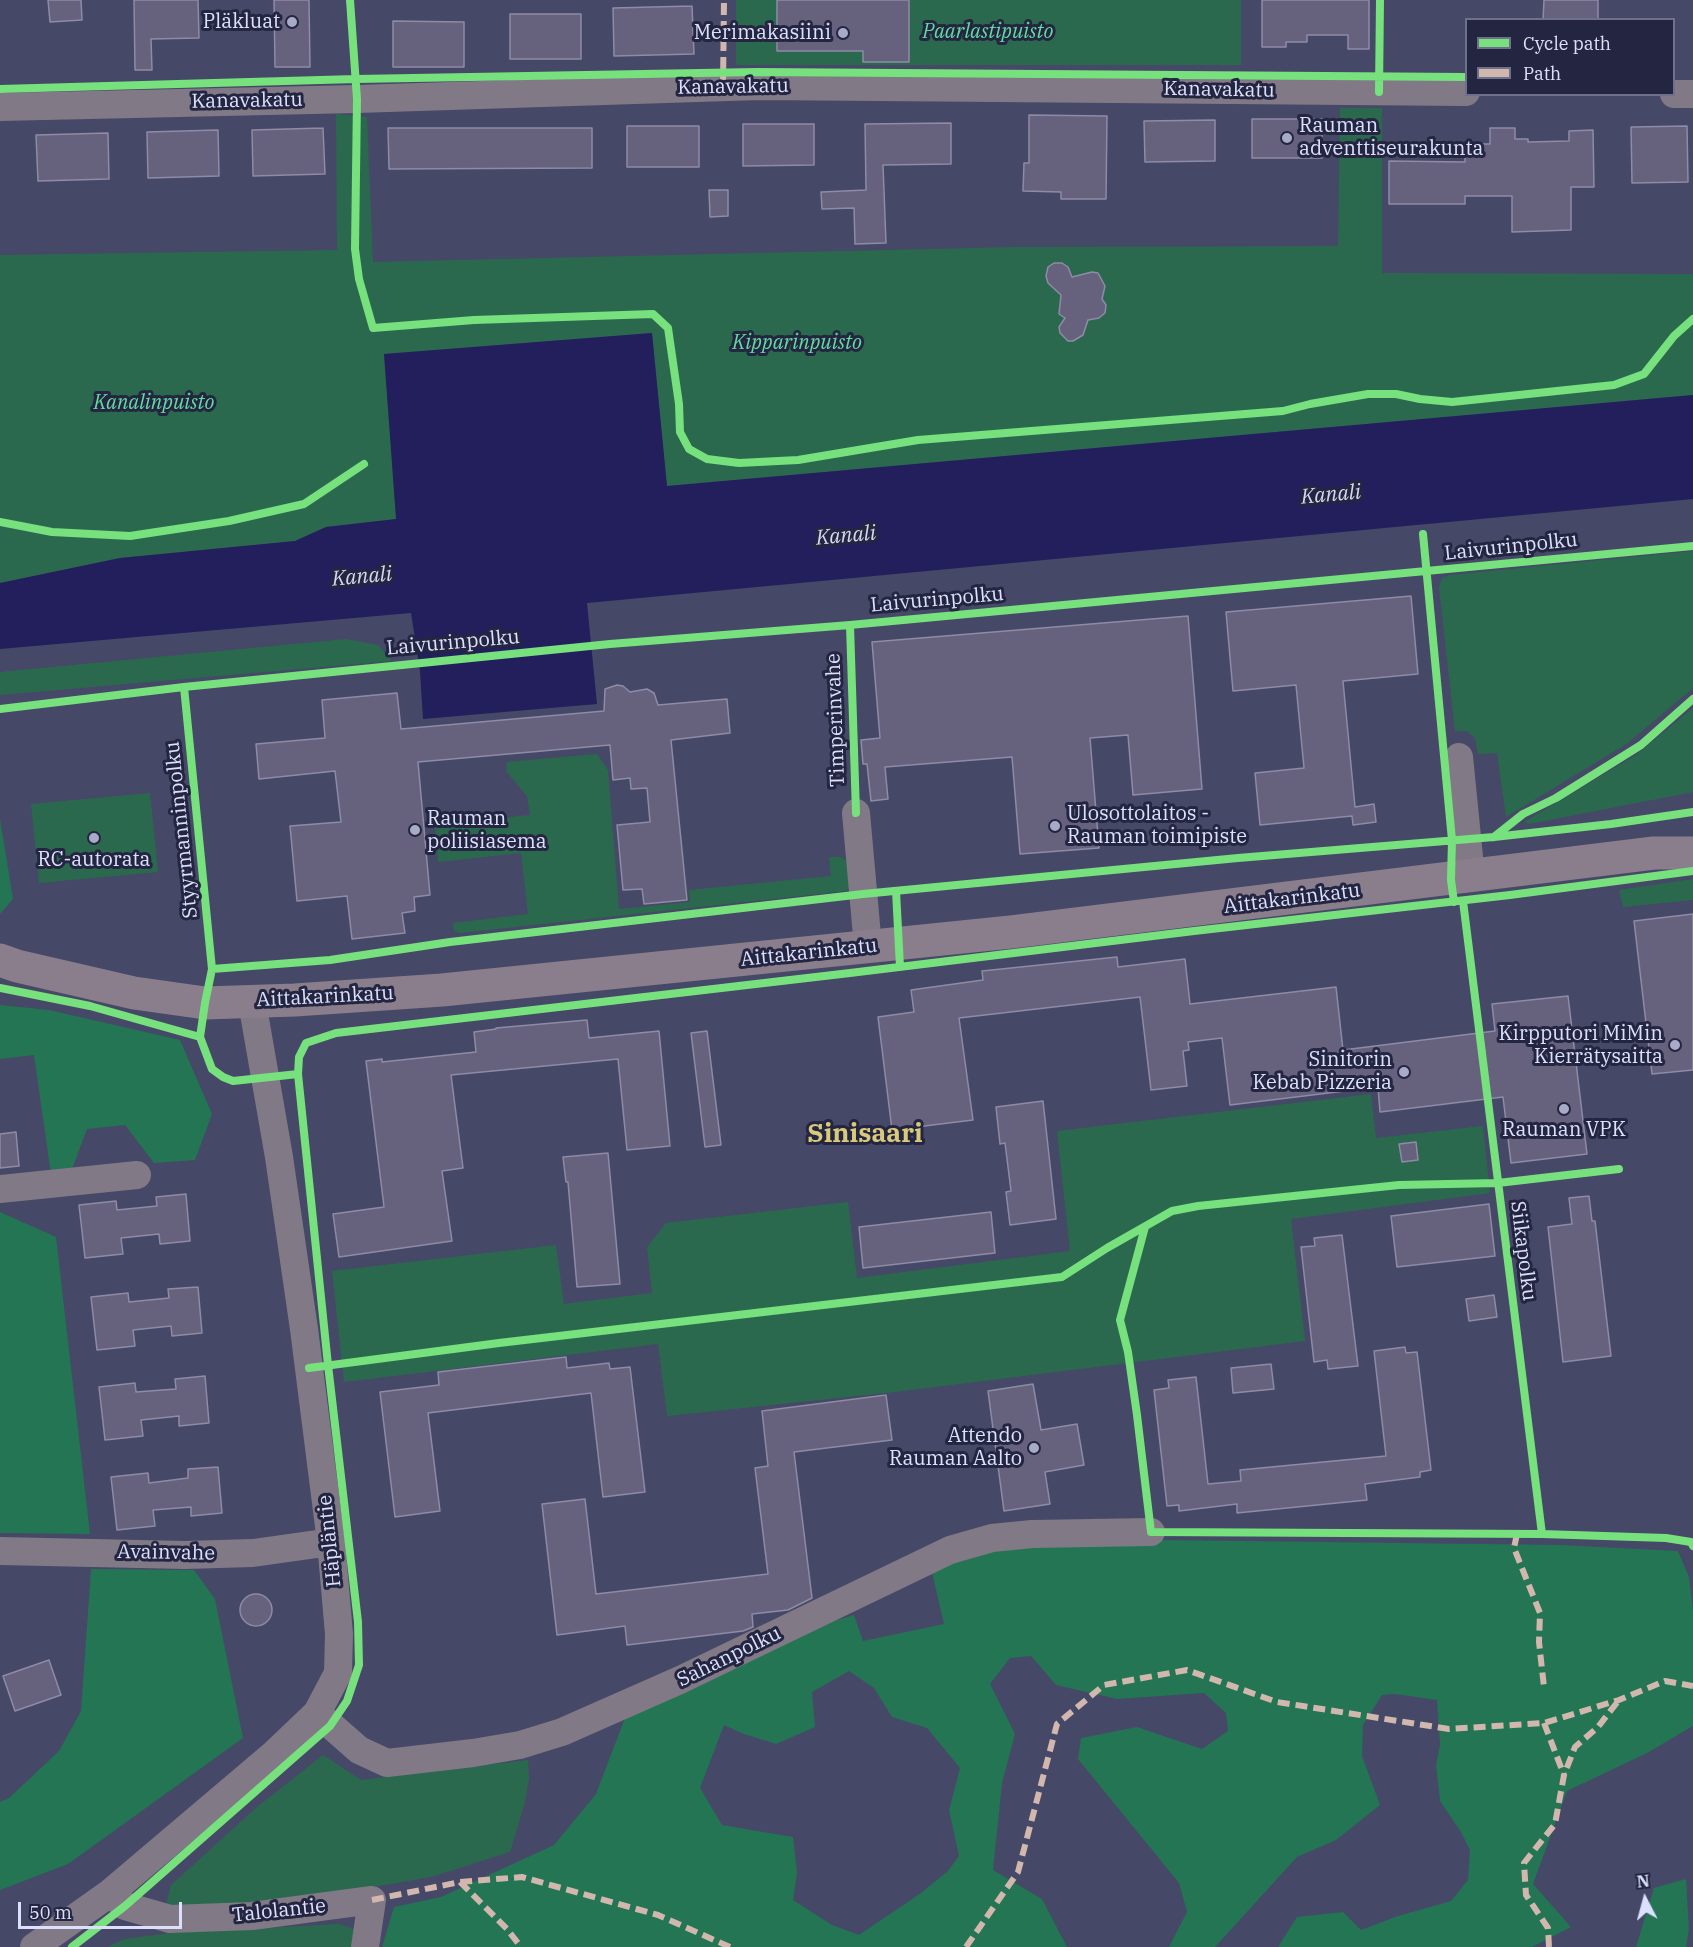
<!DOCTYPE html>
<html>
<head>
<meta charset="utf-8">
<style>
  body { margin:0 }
  #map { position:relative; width:1693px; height:1947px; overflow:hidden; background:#464867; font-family:"IBM Plex Serif",serif }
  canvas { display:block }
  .legend { position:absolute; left:1465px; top:18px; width:210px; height:78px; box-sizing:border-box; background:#242641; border:2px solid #6e708c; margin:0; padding:8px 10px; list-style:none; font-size:18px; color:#dce0fd }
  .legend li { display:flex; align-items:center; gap:12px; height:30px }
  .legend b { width:30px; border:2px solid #6e708c }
  .north { position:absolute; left:1615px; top:1869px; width:60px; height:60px; -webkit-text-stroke:4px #242641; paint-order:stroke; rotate:354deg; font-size:16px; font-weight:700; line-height:24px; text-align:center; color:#dce0fd }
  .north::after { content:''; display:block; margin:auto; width:21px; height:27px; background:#dce0fd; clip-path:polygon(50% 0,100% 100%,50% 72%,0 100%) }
  .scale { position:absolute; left:18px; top:1902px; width:164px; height:27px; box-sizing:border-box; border:3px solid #dce0fd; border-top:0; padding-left:8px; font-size:18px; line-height:21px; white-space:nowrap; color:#dce0fd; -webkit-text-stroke:4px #242641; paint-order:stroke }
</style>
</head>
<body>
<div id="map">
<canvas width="1693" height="1947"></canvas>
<ul class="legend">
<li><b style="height:8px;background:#77e17e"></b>Cycle path</li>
<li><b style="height:8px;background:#d1b7ad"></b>Path</li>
</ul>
<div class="north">N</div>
<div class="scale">50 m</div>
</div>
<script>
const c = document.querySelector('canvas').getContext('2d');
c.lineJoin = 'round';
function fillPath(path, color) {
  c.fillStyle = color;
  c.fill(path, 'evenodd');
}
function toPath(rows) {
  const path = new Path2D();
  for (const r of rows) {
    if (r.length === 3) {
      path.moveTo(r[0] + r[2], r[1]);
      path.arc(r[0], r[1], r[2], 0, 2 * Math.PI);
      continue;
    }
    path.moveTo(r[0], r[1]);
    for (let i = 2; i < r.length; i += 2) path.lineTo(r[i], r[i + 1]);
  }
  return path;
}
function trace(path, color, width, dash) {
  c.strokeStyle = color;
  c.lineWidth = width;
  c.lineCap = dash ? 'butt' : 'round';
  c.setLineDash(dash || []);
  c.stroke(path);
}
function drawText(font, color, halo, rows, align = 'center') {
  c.font = font + ' "IBM Plex Serif",serif';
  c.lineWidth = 6;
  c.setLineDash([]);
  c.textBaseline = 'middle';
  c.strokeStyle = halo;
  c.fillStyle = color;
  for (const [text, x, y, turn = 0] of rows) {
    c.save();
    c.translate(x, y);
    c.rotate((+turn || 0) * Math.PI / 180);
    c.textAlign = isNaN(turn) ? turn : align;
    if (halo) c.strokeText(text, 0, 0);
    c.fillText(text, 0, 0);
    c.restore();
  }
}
const green = toPath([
  [736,0,1241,0,1241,65,736,65],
  [1340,108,1382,108,1382,273,1693,274,1693,395,667,486,652,333,384,354,397,519,326,527,295,541,120,558,0,583,0,255,337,250,336,114,367,117,373,262,1017,247,1338,246],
  [1693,551,1693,688,1628,743,1506,817,1497,753,1478,754,1475,738,1467,731,1455,731,1439,587,1442,578,1450,575],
  [346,639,378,645,392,661,0,695,0,672],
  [1693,708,1693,792,1529,824,1524,822,1636,755],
  [597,754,608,770,619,909,690,902,689,890,831,876,829,857,840,857,846,860,850,887,846,891,460,933,454,931,453,923,528,914,521,853,438,862,435,825,530,815,527,796,507,772,506,762],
  [150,793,158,872,39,883,31,804],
  [1693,879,1693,900,1623,907,1619,890],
  [1371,1094,1376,1138,1483,1126,1490,1193,1291,1219,1305,1341,895,1392,667,1416,658,1344,344,1382,332,1271,556,1245,564,1304,652,1293,647,1247,666,1223,848,1202,857,1278,1070,1251,1057,1131],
  [323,1755,361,1780,528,1760,529,1779,525,1802,510,1852,431,1877,338,1893,212,1907,166,1905,171,1885,257,1807],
  [339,1924,357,1930,351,1947,108,1947,124,1939,170,1933]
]);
const forest = toPath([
  [0,819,13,899,0,914],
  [0,1005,49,1010,180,1040,212,1114,195,1160,154,1163,125,1125,87,1129,71,1172,51,1174,34,1055,0,1059],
  [0,1212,56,1237,90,1534,0,1533],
  [1163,1540,1560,1545,1678,1551,1689,1577,1693,1611,1693,1726,1647,1753,1567,1791,1533,1884,1571,1927,1532,1947,1278,1947,1297,1917,1343,1912,1361,1930,1398,1916,1451,1901,1468,1880,1470,1850,1461,1832,1440,1801,1436,1765,1440,1745,1437,1700,1395,1694,1382,1695,1363,1725,1362,1756,1380,1805,1336,1840,1297,1857,1215,1947,1169,1947,1187,1912,1179,1883,1078,1759,1081,1738,1137,1727,1202,1749,1228,1731,1226,1713,1204,1693,1117,1699,1056,1685,1031,1656,1010,1658,990,1684,1015,1734,1002,1783,993,1870,1042,1899,1067,1947,382,1947,394,1907,441,1897,554,1845,596,1794,626,1715,797,1632,854,1615,863,1641,944,1624,931,1568,1014,1541],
  [849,1671,874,1688,892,1717,927,1728,960,1768,949,1810,959,1856,948,1871,921,1893,859,1935,832,1925,793,1900,797,1873,793,1837,722,1825,700,1788,724,1725,741,1733,776,1744,815,1727,812,1692],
  [91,1569,194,1570,215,1599,243,1738,68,1864,0,1890,0,1802,9,1798,59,1751,81,1711],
  [1686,1879,1689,1929,1686,1947,1636,1947,1654,1888]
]);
const water = toPath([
  [652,333,667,486,1693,395,1693,499,587,603,597,704,423,719,420,671,411,613,0,649,0,583,120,558,295,541,326,527,396,519,384,354]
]);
const building = toPath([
  [48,0,81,0,82,20,50,22,48,0],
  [134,0,198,0,199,38,151,39,152,70,135,70,134,0],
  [274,0,309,0,310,67,275,67,274,0],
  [777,0,909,0,909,62,863,62,863,51,777,51,777,0],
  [1262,0,1369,0,1369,49,1348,49,1348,35,1307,35,1307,42,1286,42,1286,47,1262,47,1262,0],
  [1544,0,1598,0,1598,20,1543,20,1544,0],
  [692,6,694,54,614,56,613,8,692,6],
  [510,14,581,14,581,59,510,59,510,14],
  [393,21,464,22,464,67,393,67,393,21],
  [1029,115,1107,116,1106,199,1061,199,1061,192,1023,191,1024,163,1029,163,1029,115],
  [1252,119,1322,119,1322,158,1252,158,1252,119],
  [1215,120,1215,161,1145,162,1144,121,1215,120],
  [951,123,951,164,883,165,886,243,855,244,854,208,822,209,821,192,866,190,865,124,951,123],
  [743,124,814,124,814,165,743,166,743,124],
  [627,126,699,126,699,167,627,167,627,126],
  [1687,126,1688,182,1632,183,1631,127,1687,126],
  [323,128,325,174,253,176,252,130,323,128],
  [388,128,592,128,592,168,389,169,388,128],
  [1490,128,1515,128,1515,139,1528,139,1528,142,1569,141,1569,131,1593,130,1594,187,1571,187,1571,230,1512,232,1512,196,1465,196,1465,204,1389,204,1389,161,1465,162,1465,144,1490,144,1490,128],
  [218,130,219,176,148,178,147,132,218,130],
  [108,133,109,179,38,181,36,135,108,133],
  [709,190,728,190,728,216,710,217,709,190],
  [1054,263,1062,263,1068,267,1072,277,1092,272,1098,273,1105,286,1102,299,1106,305,1105,313,1099,318,1088,320,1083,335,1073,341,1068,341,1060,333,1059,327,1065,318,1059,314,1061,295,1048,283,1046,276,1048,267,1054,263],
  [1411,596,1418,674,1343,681,1355,807,1374,804,1376,822,1353,825,1352,816,1260,825,1255,773,1304,768,1296,685,1233,691,1226,612,1411,596],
  [1188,616,1202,789,1133,795,1128,735,1090,738,1099,848,1020,854,1012,757,885,767,888,799,871,801,867,764,863,764,861,740,880,738,872,642,1188,616],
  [617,685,623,686,630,692,647,689,654,693,658,705,727,699,730,733,671,740,687,900,644,904,642,889,623,890,617,825,650,822,647,788,631,789,630,778,613,780,610,745,418,762,430,895,414,897,415,911,402,913,405,933,352,939,347,896,297,901,290,826,341,822,335,771,259,779,256,744,325,738,322,700,397,693,401,729,604,711,605,689,617,685],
  [1693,914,1693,1070,1652,1074,1634,921,1693,914],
  [1117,957,1118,967,1185,959,1190,1004,1336,987,1343,1050,1495,1031,1492,1004,1568,996,1587,1154,1511,1163,1503,1097,1380,1112,1378,1087,1230,1105,1222,1038,1188,1042,1189,1050,1183,1051,1187,1086,1151,1090,1140,997,959,1018,973,1120,892,1130,878,1017,914,1012,911,990,983,980,982,971,1117,957],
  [587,1020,589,1038,659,1031,670,1146,627,1150,618,1059,451,1075,463,1168,442,1171,452,1241,339,1257,333,1214,384,1207,366,1061,382,1059,382,1062,476,1052,474,1032,496,1029,496,1028,587,1020],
  [707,1031,721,1145,705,1147,691,1033,707,1031],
  [1043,1101,1056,1219,1010,1225,1006,1192,1011,1191,1005,1143,1000,1144,996,1107,1043,1101],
  [16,1132,19,1166,0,1168,0,1134,16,1132],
  [1416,1142,1418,1160,1402,1162,1399,1144,1416,1142],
  [608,1153,620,1284,577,1287,568,1182,566,1182,563,1157,608,1153],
  [186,1194,190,1241,160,1244,159,1234,121,1238,123,1254,85,1258,79,1205,116,1201,117,1210,157,1206,156,1197,186,1194],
  [1589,1196,1592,1221,1595,1221,1611,1356,1563,1362,1548,1227,1572,1224,1569,1198,1589,1196],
  [1489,1204,1495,1256,1397,1267,1391,1216,1489,1204],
  [991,1212,995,1253,863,1268,859,1227,991,1212],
  [1342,1235,1358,1366,1328,1369,1327,1360,1314,1362,1301,1247,1315,1246,1314,1238,1342,1235],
  [198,1287,202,1333,172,1336,171,1326,133,1330,135,1346,97,1350,91,1297,128,1293,129,1302,169,1298,168,1289,198,1287],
  [1494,1295,1497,1317,1469,1321,1466,1299,1494,1295],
  [1405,1347,1406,1353,1417,1352,1431,1470,1420,1472,1420,1477,1365,1484,1367,1500,1237,1513,1237,1504,1179,1511,1179,1505,1167,1506,1154,1390,1169,1388,1168,1380,1196,1377,1208,1484,1241,1481,1240,1470,1386,1456,1374,1351,1405,1347],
  [566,1357,567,1368,609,1363,610,1369,630,1367,645,1492,603,1497,591,1393,428,1413,440,1511,395,1517,380,1392,439,1385,438,1372,566,1357],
  [1271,1364,1274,1389,1233,1393,1231,1368,1271,1364],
  [205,1376,209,1423,179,1426,179,1416,141,1420,143,1436,105,1440,99,1387,135,1383,136,1392,176,1389,175,1379,205,1376],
  [1033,1384,1041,1430,1077,1424,1084,1465,1045,1472,1050,1504,1004,1511,988,1391,1033,1384],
  [886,1395,892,1440,794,1452,812,1598,788,1610,752,1614,753,1627,743,1631,627,1645,625,1626,557,1635,542,1504,585,1499,596,1594,768,1574,755,1468,768,1466,762,1411,886,1395],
  [218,1467,222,1513,191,1516,191,1507,153,1510,155,1526,117,1530,111,1477,148,1473,149,1483,188,1478,188,1469,218,1467],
  [256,1610,16],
  [49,1660,61,1695,15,1711,3,1676,49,1660]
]);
const minor = toPath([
  [1674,94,1693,94],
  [0,107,357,99,759,86,1466,92],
  [1459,757,1471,877],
  [856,813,868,947],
  [0,1189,137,1175],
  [0,1551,185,1555,253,1553,331,1542],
  [317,1713,359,1750,387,1763,473,1753,520,1745,562,1732,680,1680,950,1550,992,1538,1032,1534,1151,1532],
  [110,1893,125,1906,170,1919,252,1916,372,1900,365,1947],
  [34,1947,110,1893,274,1754,317,1713,338,1673,339,1634,331,1542,304,1329,279,1157,252,1002]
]);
const major = toPath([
  [0,960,17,966,134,993,205,1003,295,1000,442,990,1011,932,1654,853,1693,853]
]);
const quiet = toPath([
  [723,87,724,0],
  [1517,1534,1514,1548,1540,1613,1539,1642,1544,1687],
  [1544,1723,1564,1775],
  [460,1882,507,1929,521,1947],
  [372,1900,460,1882,522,1877,658,1915,730,1947],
  [966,1947,1018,1872,1057,1724,1104,1685,1187,1670,1277,1702,1449,1729,1544,1723,1619,1700,1665,1681,1693,1686],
  [1549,1947,1548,1928,1526,1895,1524,1863,1555,1824,1564,1775,1575,1747,1598,1727,1619,1700]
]);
const cycleway = toPath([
  [350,0,357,99,355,249,359,279,373,328,474,320,653,314,668,328,679,404,680,432,689,449,707,459,739,463,798,460,918,440,1283,411,1310,404,1368,394,1396,394,1420,399,1452,402,1614,385,1644,374,1674,336,1693,319],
  [0,89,356,79,757,72,1466,77],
  [1379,92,1380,0],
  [0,522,52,532,130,536,229,521,304,504,364,464],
  [1423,534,1452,840,1451,880,1454,902],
  [850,625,856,813],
  [184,687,212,969],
  [0,709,184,687,610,644,850,625,1693,546],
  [1494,837,1523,814,1556,798,1641,745,1693,699],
  [896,891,900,967],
  [1463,901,1542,1534],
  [0,988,90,1006,200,1037],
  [298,1074,233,1081,223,1077,212,1069,200,1037,205,1003,212,969,330,960,450,942,863,894,1238,858,1494,837,1611,824,1693,812],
  [1145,1227,1120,1320,1128,1352,1137,1415,1151,1532,1542,1534,1666,1538,1691,1542,1693,1546],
  [309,1368,499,1343,1062,1277,1107,1248,1172,1211,1198,1206,1399,1185,1498,1183,1619,1169],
  [72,1947,125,1906,330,1726,347,1701,359,1665,358,1622,328,1365,298,1074,299,1057,306,1043,336,1033,850,973,1194,931,1510,895,1693,871]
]);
const markers = [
  [292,22,6,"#a8abc8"],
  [843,33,6,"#a8abc8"],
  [1287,138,6,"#a8abc8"],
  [1055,826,6,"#a8abc8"],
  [415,830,6,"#a8abc8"],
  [94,838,6,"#a8abc8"],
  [1675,1045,6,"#a8abc8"],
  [1404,1072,6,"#a8abc8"],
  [1564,1109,6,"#a8abc8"],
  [1034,1448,6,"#a8abc8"]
];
const poiNames = [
  ["Pläkluat",280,22],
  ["Merimakasiini",831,33],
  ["Rauman",1299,126,"left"],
  ["adventtiseurakunta",1299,149,"left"],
  ["Ulosottolaitos -",1067,814,"left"],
  ["Rauman toimipiste",1067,837,"left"],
  ["Rauman",427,819,"left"],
  ["poliisiasema",427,842,"left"],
  ["RC-autorata",94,860,"center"],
  ["Kirpputori MiMin",1663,1034],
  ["Kierrätysaitta",1663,1057],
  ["Sinitorin",1392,1060],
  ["Kebab Pizzeria",1392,1083],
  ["Rauman VPK",1564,1130,"center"],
  ["Attendo",1022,1436],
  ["Rauman Aalto",1022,1459]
];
const parkNames = [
  ["Paarlastipuisto",988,32],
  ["Kipparinpuisto",797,343],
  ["Kanalinpuisto",154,403]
];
const streetNames = [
  ["Kanavakatu",733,87,-1],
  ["Kanavakatu",1219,90,1],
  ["Kanavakatu",247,101,-1],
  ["Laivurinpolku",1511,547,-6],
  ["Laivurinpolku",937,600,-5],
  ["Laivurinpolku",453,643,-5],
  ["Timperinvahe",836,720,-92],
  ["Styyrmanninpolku",182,830,-96],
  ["Aittakarinkatu",1292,899,-7],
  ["Aittakarinkatu",809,953,-6],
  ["Aittakarinkatu",325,997,-3],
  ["Siikapolku",1523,1251,83],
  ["Häpläntie",330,1541,-96],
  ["Avainvahe",166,1553,1],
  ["Sahanpolku",729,1657,-26],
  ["Talolantie",279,1911,-6]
];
const waterNames = [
  ["Kanali",1331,495,-5],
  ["Kanali",846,536,-5],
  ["Kanali",362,577,-5]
];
const districtNames = [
  ["Sinisaari",865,1134]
];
fillPath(green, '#2b694f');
fillPath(forest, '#237554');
fillPath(water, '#221f5c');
fillPath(building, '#66627e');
trace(building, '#8e8ba6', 1.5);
trace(minor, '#817986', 28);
trace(major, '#8b7e8c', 33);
trace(quiet, '#d1b7ad', 6, [12, 6]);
trace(cycleway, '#77e17e', 8);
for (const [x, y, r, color] of markers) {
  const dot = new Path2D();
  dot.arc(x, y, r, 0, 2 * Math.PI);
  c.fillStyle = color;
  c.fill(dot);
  trace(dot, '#242641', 2);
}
drawText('20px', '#dce0fd', '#242641', poiNames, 'right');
drawText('italic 20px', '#64db9e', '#242641', parkNames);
drawText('20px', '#dce0fd', '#242641', streetNames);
drawText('italic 21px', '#d5d8ed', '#242641', waterNames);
drawText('bold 26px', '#d8c97b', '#242641', districtNames);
</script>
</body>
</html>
